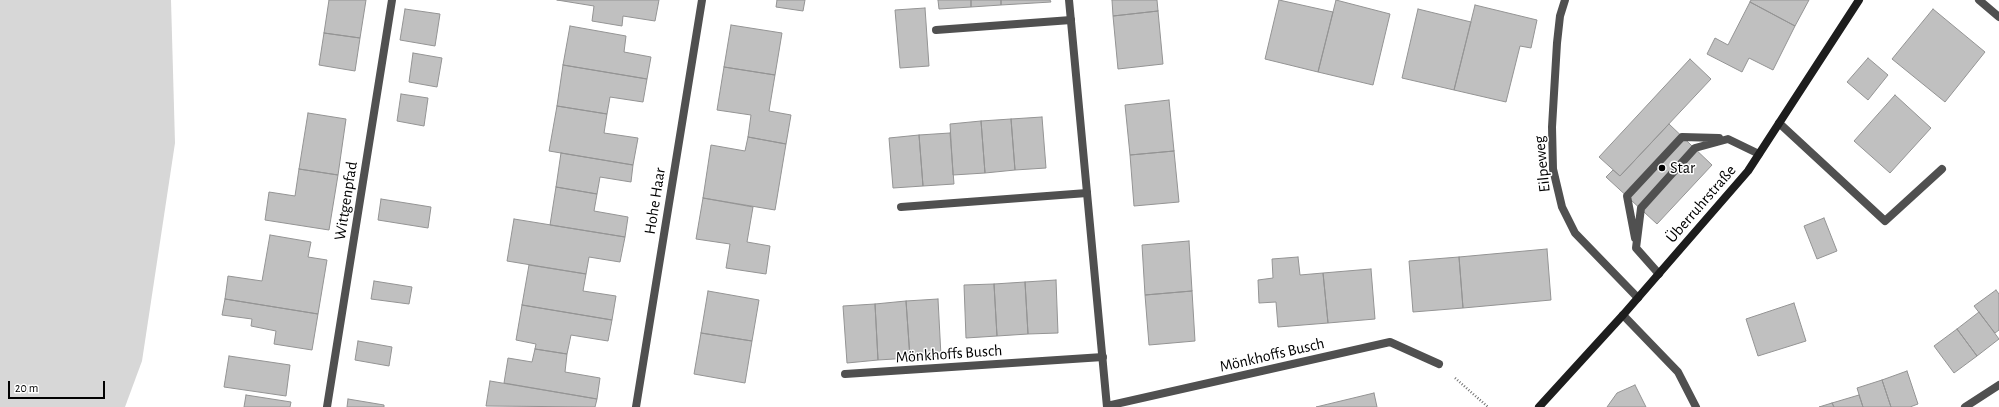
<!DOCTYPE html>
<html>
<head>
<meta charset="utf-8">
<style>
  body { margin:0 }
  #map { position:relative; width:1999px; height:407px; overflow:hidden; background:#fff; font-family:"Alegreya Sans",sans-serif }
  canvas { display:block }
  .scale { position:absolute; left:8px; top:381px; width:97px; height:18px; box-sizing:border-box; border:2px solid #000; border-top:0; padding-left:5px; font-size:12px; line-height:14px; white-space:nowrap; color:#000; -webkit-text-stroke:3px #fff; paint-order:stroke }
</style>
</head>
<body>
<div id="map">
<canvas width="1999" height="407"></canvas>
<div class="scale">20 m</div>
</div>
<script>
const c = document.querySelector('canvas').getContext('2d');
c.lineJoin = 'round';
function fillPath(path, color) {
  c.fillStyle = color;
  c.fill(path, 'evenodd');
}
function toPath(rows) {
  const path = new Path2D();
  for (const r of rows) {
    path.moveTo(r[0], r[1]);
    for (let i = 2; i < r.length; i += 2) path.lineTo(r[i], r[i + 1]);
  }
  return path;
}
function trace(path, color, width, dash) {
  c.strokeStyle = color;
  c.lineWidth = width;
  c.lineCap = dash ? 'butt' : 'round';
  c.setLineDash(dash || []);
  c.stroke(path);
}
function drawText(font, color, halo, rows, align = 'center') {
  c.font = font + ' "Alegreya Sans",sans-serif';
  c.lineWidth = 3;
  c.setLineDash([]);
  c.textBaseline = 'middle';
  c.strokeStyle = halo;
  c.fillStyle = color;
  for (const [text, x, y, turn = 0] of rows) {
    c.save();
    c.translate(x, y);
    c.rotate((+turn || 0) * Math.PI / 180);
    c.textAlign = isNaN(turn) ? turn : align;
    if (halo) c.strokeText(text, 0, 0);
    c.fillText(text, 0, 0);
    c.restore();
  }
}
const green = toPath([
  [0,0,171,0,175,143,142,361,125,407,0,407]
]);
const building = toPath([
  [329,0,366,0,360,38,324,33,329,0],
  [557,0,659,0,655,21,623,16,622,26,592,21,594,6,557,0],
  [777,0,805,0,803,11,776,7,777,0],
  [938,0,971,0,971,7,939,9,938,0],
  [971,0,1001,0,1001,5,971,7,971,0],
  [1001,0,1050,0,1051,2,1001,5,1001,0],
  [1112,0,1157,0,1158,11,1113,16,1112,0],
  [1279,0,1333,12,1318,72,1265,59,1279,0],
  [1336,0,1390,14,1373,85,1318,72,1336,0],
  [1751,0,1809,0,1795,26,1750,2,1751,0],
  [1750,2,1795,26,1773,70,1749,58,1742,72,1707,54,1715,38,1728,45,1750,2],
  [1475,5,1537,20,1531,48,1520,46,1506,102,1454,90,1475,5],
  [925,8,929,66,900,68,895,10,925,8],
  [405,9,440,14,435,46,400,40,405,9],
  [1418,9,1471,22,1454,90,1402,78,1418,9],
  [1933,9,1985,52,1945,102,1892,59,1933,9],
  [1158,11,1163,64,1118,69,1113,16,1158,11],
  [731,25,782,33,775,75,724,67,731,25],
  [570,26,626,36,624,52,651,57,647,79,563,65,570,26],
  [324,33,360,38,355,71,319,65,324,33],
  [413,53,442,58,437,87,409,82,413,53],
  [1868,58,1888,75,1868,100,1847,82,1868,58],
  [1690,59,1711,79,1620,176,1599,157,1690,59],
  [563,65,647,79,643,102,610,97,607,114,557,106,563,65],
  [724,67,775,75,769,111,791,115,786,144,748,137,751,115,717,110,724,67],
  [401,94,428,98,424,126,397,121,401,94],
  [1895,95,1931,128,1890,173,1854,141,1895,95],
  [1169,100,1174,151,1130,155,1125,105,1169,100],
  [557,106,607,114,604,133,638,138,633,165,549,151,557,106],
  [308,113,346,119,338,175,299,169,308,113],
  [1042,117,1046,168,1015,170,1011,119,1042,117],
  [1011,119,1015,170,985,173,981,121,1011,119],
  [981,121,985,173,953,175,950,124,981,121],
  [1669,124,1712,165,1657,224,1606,177,1613,170,1620,176,1669,124],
  [950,133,954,184,923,186,919,135,950,133],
  [919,135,923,186,893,188,889,138,919,135],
  [748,137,786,144,775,210,703,198,711,145,745,151,748,137],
  [1174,151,1179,202,1134,206,1130,155,1174,151],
  [561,153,633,165,631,182,600,177,597,194,556,187,561,153],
  [299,169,338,175,329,230,265,220,269,192,295,196,299,169],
  [556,187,597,194,594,211,628,217,625,237,550,225,556,187],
  [703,198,753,207,747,242,770,246,766,274,726,268,730,244,696,239,703,198],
  [381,199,431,207,428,228,378,220,381,199],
  [1824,218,1837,251,1817,259,1804,226,1824,218],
  [514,219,625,237,620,262,589,257,586,274,507,261,514,219],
  [270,235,311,242,308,257,327,260,318,314,225,299,228,276,262,281,270,235],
  [1189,241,1192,291,1145,295,1142,245,1189,241],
  [1547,249,1551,300,1463,308,1459,257,1547,249],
  [1298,257,1300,275,1323,273,1328,323,1278,327,1276,302,1259,303,1258,280,1273,278,1272,259,1298,257],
  [1459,257,1463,308,1413,312,1409,261,1459,257],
  [529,265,586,274,583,291,616,296,612,320,522,305,529,265],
  [1371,269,1375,319,1328,323,1323,273,1371,269],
  [1056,280,1058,333,1028,334,1025,282,1056,280],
  [374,281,412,287,409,304,371,299,374,281],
  [1025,282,1028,334,997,336,994,284,1025,282],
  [994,284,997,336,966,338,964,285,994,284],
  [1996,290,1999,294,1999,330,1995,333,1974,306,1996,290],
  [708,291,759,300,752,341,701,333,708,291],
  [1192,291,1195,341,1149,345,1145,295,1192,291],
  [225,299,318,314,312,350,274,344,276,331,251,326,252,319,222,315,225,299],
  [938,299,941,356,910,358,906,301,938,299],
  [906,301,910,358,878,360,875,304,906,301],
  [1794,303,1806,341,1758,356,1746,319,1794,303],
  [875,304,878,360,847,363,843,306,875,304],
  [522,305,612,320,608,341,571,335,567,354,535,349,536,344,516,340,522,305],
  [1979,312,1999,339,1977,356,1957,329,1979,312],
  [1957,329,1977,356,1954,373,1934,346,1957,329],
  [701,333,752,341,745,383,694,374,701,333],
  [358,341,392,347,389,366,355,360,358,341],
  [535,349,567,354,565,372,600,378,597,399,504,383,508,358,532,362,535,349],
  [229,356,290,365,286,396,224,387,229,356],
  [1907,371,1918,404,1910,407,1891,407,1882,380,1907,371],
  [1882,380,1891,407,1863,407,1857,388,1882,380],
  [490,381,597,399,595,407,486,406,490,381],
  [1635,385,1646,407,1607,407,1617,393,1635,385],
  [1374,393,1377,407,1316,407,1374,393],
  [246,395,291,402,290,407,244,407,246,395],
  [1859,395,1863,407,1834,407,1832,403,1859,395],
  [348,399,384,405,384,407,347,407,348,399],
  [1832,403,1834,407,1819,407,1832,403]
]);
const path = toPath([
  [1455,378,1488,407]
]);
const service = toPath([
  [936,30,1071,20],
  [1779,123,1885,221,1942,169],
  [901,207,1087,193],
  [1635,238,1627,196,1682,137,1719,138],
  [1659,274,1636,248,1641,208,1695,148,1728,139,1759,154],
  [845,374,1103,357]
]);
const minor = toPath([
  [1069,0,1107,407],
  [1565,0,1560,16,1557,43,1552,127,1553,169,1562,207,1575,233,1638,298],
  [1979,0,1999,17],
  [1623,315,1678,372,1696,407],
  [1107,406,1390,342,1439,364],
  [327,407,392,0],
  [636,407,702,0],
  [1965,407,1999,385]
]);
const secondary = toPath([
  [1539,407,1623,315,1748,171,1859,0]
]);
const markers = [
  [1662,168,4,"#000"]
];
const streetNames = [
  ["Eilpeweg",1542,164,-96],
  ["Wittgenpfad",346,201,-81],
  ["Hohe Haar",655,201,-81],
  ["Überruhrstraße",1701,204,-49],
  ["Mönkhoffs Busch",949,354,-4],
  ["Mönkhoffs Busch",1272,355,-13]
];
const poiNames = [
  ["Star",1670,168]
];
fillPath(green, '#d7d7d7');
fillPath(building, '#c0c0c0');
trace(building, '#949494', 1);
trace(path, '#727272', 2.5, [1, 2]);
trace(service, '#505050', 8);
trace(minor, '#505050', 8);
trace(secondary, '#1d1d1d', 8);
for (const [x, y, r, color] of markers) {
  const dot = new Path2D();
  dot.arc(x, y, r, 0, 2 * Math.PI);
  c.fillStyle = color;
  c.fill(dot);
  trace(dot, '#fff', 1.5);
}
drawText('16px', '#000', '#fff', streetNames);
drawText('16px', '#000', '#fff', poiNames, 'left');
</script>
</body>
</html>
